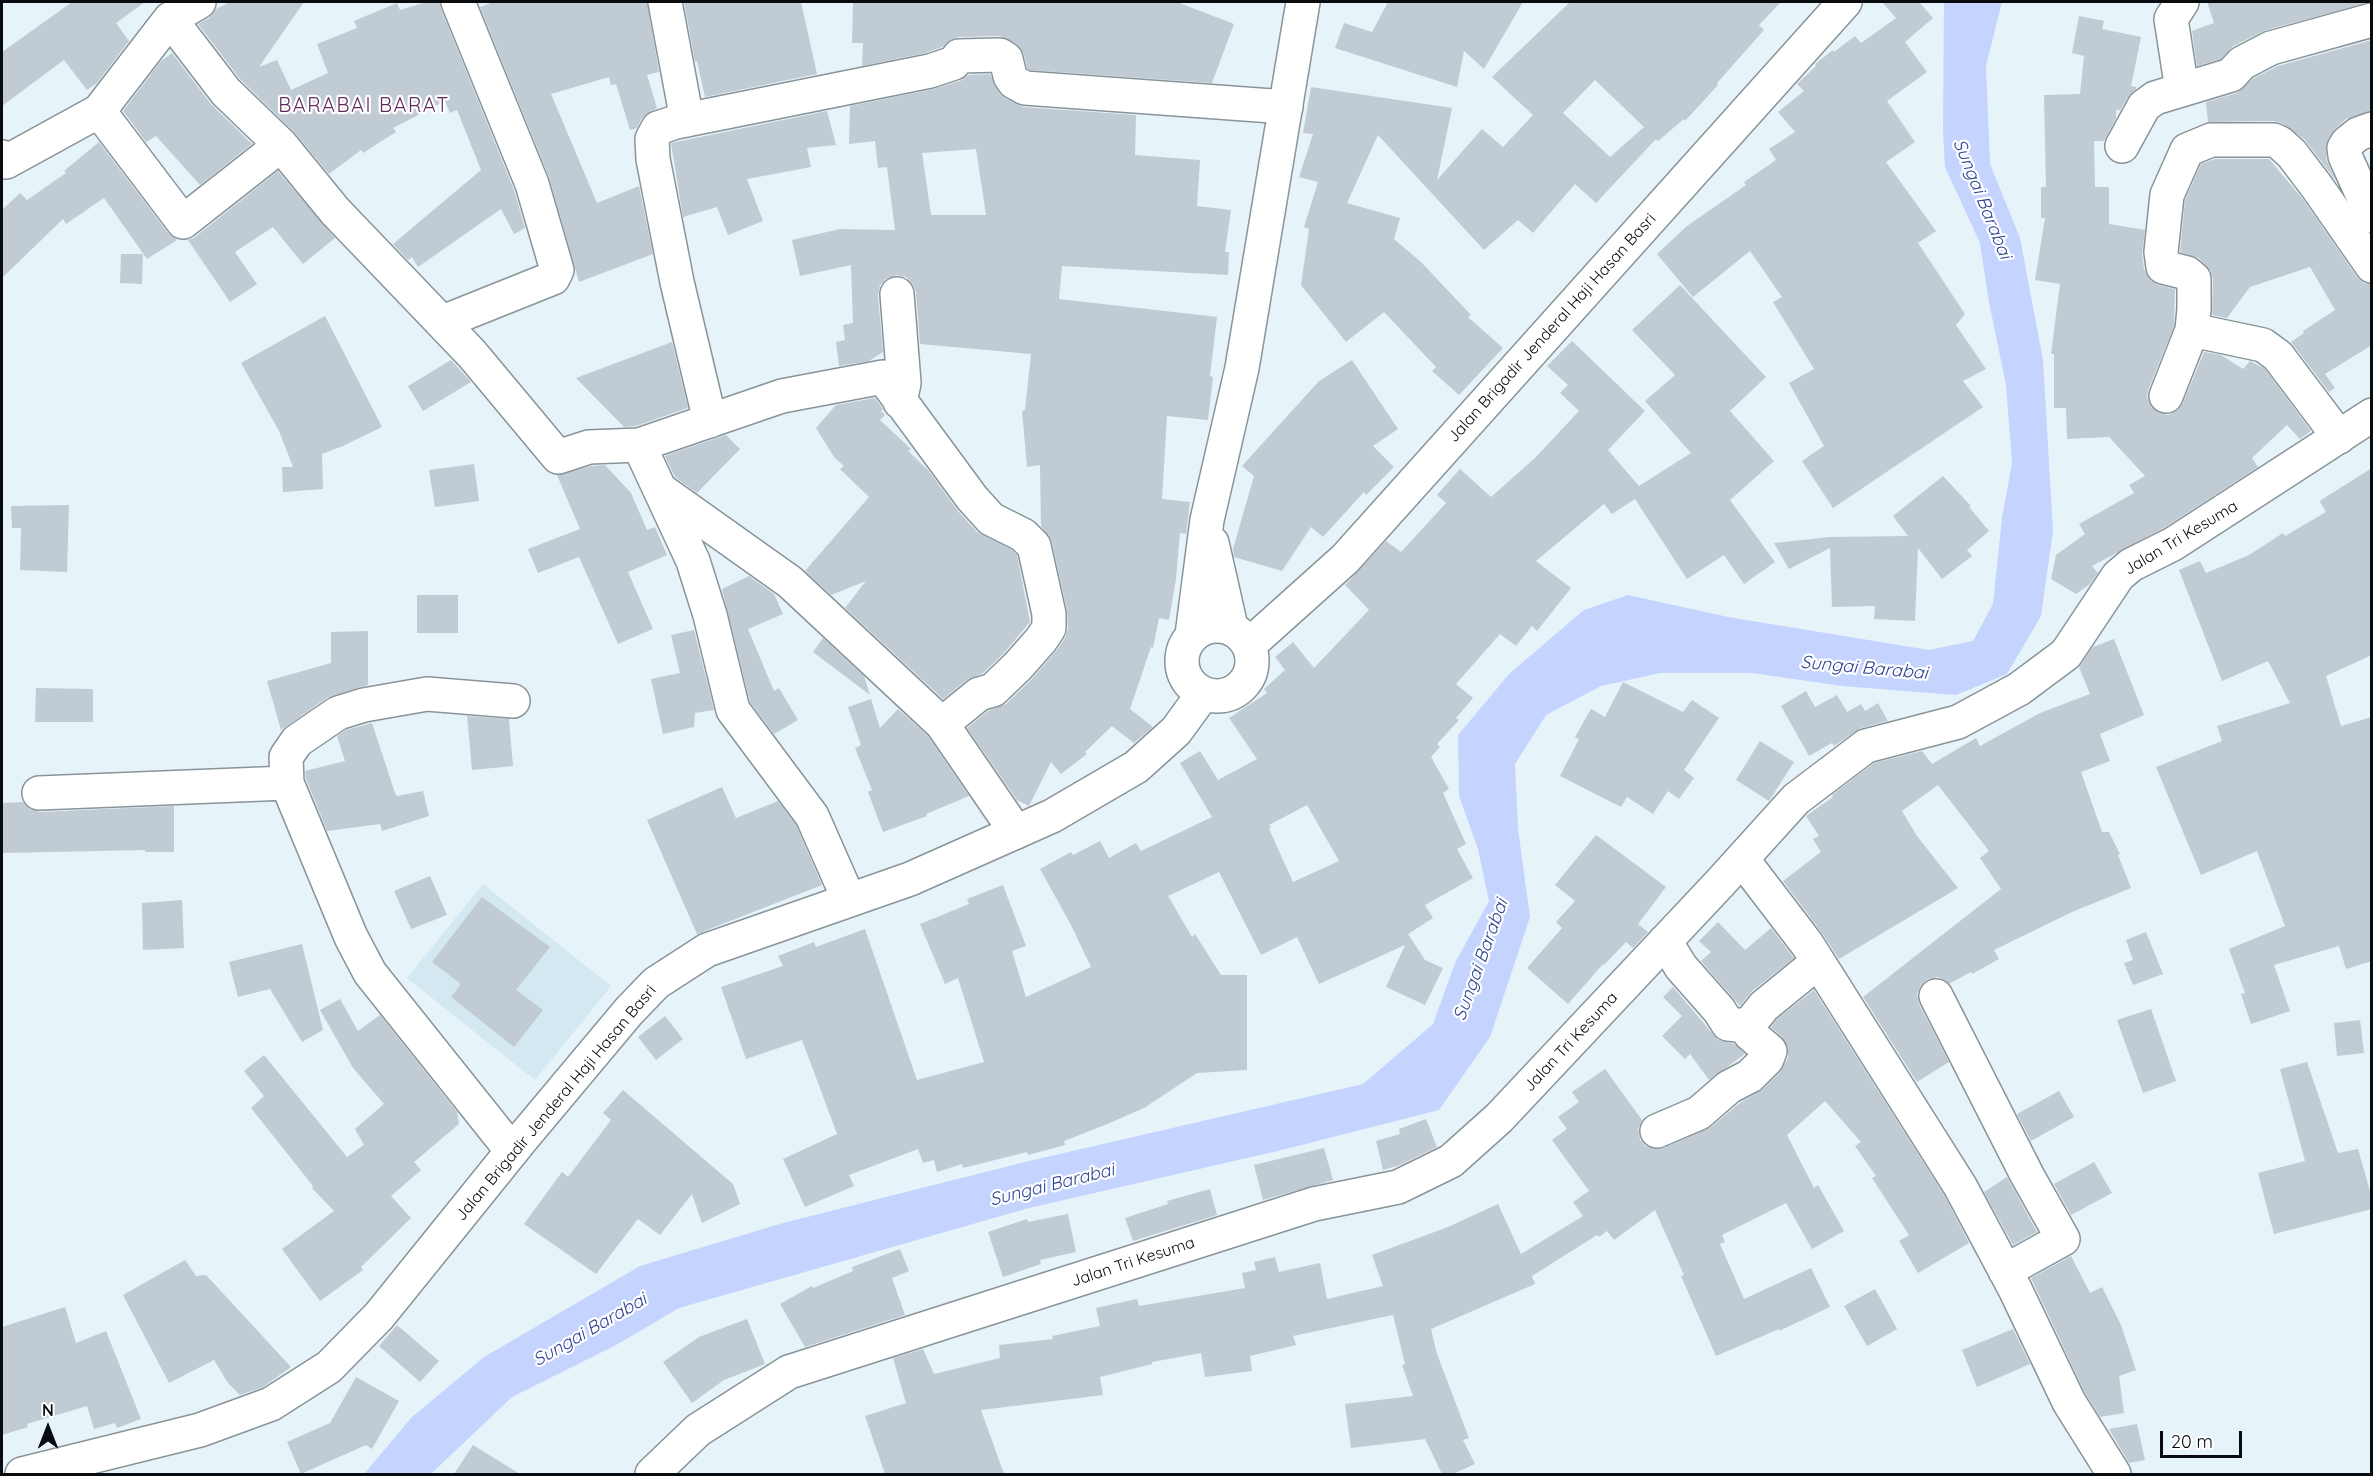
<!DOCTYPE html>
<html>
<head>
<meta charset="utf-8">
<style>
  body { margin:0 }
  #map { position:relative; width:2373px; height:1476px; overflow:hidden; background:#e6f3f9; font-family:Quicksand,sans-serif }
  canvas { display:block }
  .frame { position:absolute; inset:0; border:3px solid #080c0e; pointer-events:none }
  .north { position:absolute; left:18px; top:1398px; width:60px; height:60px; -webkit-text-stroke:4px #fff; paint-order:stroke; rotate:0deg; font-size:16px; font-weight:700; line-height:24px; text-align:center; color:#080c0e }
  .north::after { content:''; display:block; margin:auto; width:21px; height:27px; background:#080c0e; clip-path:polygon(50% 0,100% 100%,50% 72%,0 100%) }
  .scale { position:absolute; left:2160px; top:1431px; width:82px; height:27px; box-sizing:border-box; border:3px solid #080c0e; border-top:0; padding-left:8px; font-size:18px; line-height:21px; white-space:nowrap; color:#080c0e; -webkit-text-stroke:4px #fff; paint-order:stroke }
</style>
</head>
<body>
<div id="map">
<canvas width="2373" height="1476"></canvas>
<div class="frame"></div>
<div class="north">N</div>
<div class="scale">20 m</div>
</div>
<script>
const c = document.querySelector('canvas').getContext('2d');
c.lineJoin = 'round';
function fillPath(path, color) {
  c.fillStyle = color;
  c.fill(path, 'evenodd');
}
function toPath(rows) {
  const path = new Path2D();
  for (const r of rows) {
    if (r.length === 3) {
      path.moveTo(r[0] + r[2], r[1]);
      path.arc(r[0], r[1], r[2], 0, 2 * Math.PI);
      continue;
    }
    path.moveTo(r[0], r[1]);
    for (let i = 2; i < r.length; i += 2) path.lineTo(r[i], r[i + 1]);
  }
  return path;
}
function trace(path, color, width, dash) {
  c.strokeStyle = color;
  c.lineWidth = width;
  c.lineCap = dash ? 'butt' : 'round';
  c.setLineDash(dash || []);
  c.stroke(path);
}
function drawText(font, color, halo, rows, align = 'center') {
  c.font = font + ' Quicksand,sans-serif';
  c.lineWidth = 4.5;
  c.setLineDash([]);
  c.textBaseline = 'middle';
  c.strokeStyle = halo;
  c.fillStyle = color;
  for (const [text, x, y, turn = 0] of rows) {
    c.save();
    c.translate(x, y);
    c.rotate((+turn || 0) * Math.PI / 180);
    c.textAlign = isNaN(turn) ? turn : align;
    if (halo) c.strokeText(text, 0, 0);
    c.fillText(text, 0, 0);
    c.restore();
  }
}
const built = toPath([
  [483,884,611,986,535,1080,407,978]
]);
const water = toPath([
  [1944,2,2002,2,1986,66,1990,164,2020,238,2043,360,2053,531,2041,616,2007,674,1956,695,1842,686,1752,673,1660,673,1601,686,1546,715,1515,764,1518,829,1530,917,1490,1037,1439,1110,1282,1150,1029,1208,679,1308,618,1344,512,1397,431,1474,364,1474,412,1417,484,1357,640,1266,783,1223,1029,1161,1363,1084,1433,1024,1455,963,1489,901,1478,849,1459,796,1458,735,1510,673,1584,610,1628,595,1728,617,1929,650,1973,641,1993,604,2002,518,2012,463,2006,385,1989,302,1980,243,1945,167,1943,130]
]);
const building = toPath([
  [72,2,145,2,116,23,129,41,97,83,87,90,64,60,2,106,2,52],
  [230,2,304,2,259,67,277,60,291,90,328,73,317,44,357,28,354,21,397,3,400,10,427,2,440,2,441,9,514,190,525,228,514,234,501,209,418,267,412,257,408,260,393,244,481,170,457,110,450,113,445,101,393,128,396,132,363,153,361,150,329,174,294,132,240,79,198,24,209,18,216,9],
  [494,2,647,2,659,72,647,75,657,108,642,118,637,128,630,130,616,84,611,85,609,77,551,94,597,203,639,186,653,254,579,282,549,177,480,7],
  [684,2,801,2,817,74,705,97,697,61,695,62],
  [853,2,1177,2,1234,24,1212,83,1030,70,1027,68,1024,54,1017,44,1000,36,958,37,950,40,942,47,925,53,862,66,863,43,852,43],
  [1388,2,1523,2,1484,69,1464,51,1457,87,1335,48,1344,23,1372,32],
  [1570,2,1781,2,1759,25,1764,30,1717,83,1718,85,1685,121,1684,119,1658,141,1656,139,1596,203,1575,184,1533,233,1518,220,1484,250,1378,135,1347,203,1400,218,1394,239,1421,262,1471,315,1468,317,1503,348,1459,395,1432,371,1436,367,1384,312,1346,342,1301,285,1309,229,1304,227,1318,182,1299,177,1313,134,1303,133,1311,87,1452,108,1437,180,1482,129,1503,147,1533,115,1492,77],
  [1595,80,1644,127,1610,157,1563,113],
  [1882,2,1919,2,1933,18,1905,42,1927,72,1887,101,1915,142,1886,162,1936,231,1918,243,1965,314,1956,325,1986,369,1963,381,1983,407,1833,508,1802,461,1824,446,1789,383,1814,369,1773,302,1782,297,1750,251,1693,297,1657,254,1687,226,1746,185,1744,182,1776,160,1769,149,1795,132,1778,112,1804,91,1797,84,1816,66,1815,64,1833,50,1834,52,1855,36,1861,43,1896,18],
  [2207,2,2372,2,2266,30,2233,46,2221,59,2197,66,2192,31,2214,23],
  [2079,16,2104,21,2102,29,2141,37,2131,86,2136,87,2136,89,2128,97,2120,110,2116,110,2116,118,2104,141,2094,141,2095,187,2109,187,2109,224,2145,230,2142,254,2144,269,2149,279,2158,285,2175,289,2174,326,2148,390,2147,398,2151,407,2159,413,2168,415,2178,410,2183,403,2204,352,2221,355,2243,369,2250,361,2265,369,2311,431,2300,439,2287,425,2252,458,2258,467,2164,528,2092,566,2098,573,2090,584,2076,594,2051,579,2056,555,2085,534,2079,524,2134,493,2129,485,2145,476,2109,437,2067,439,2066,408,2054,408,2054,354,2051,354,2060,284,2035,280,2045,218,2041,218,2041,187,2046,187,2044,95,2080,94,2084,56,2072,53],
  [2372,40,2372,111,2346,119,2335,129,2328,139,2326,159,2336,181,2305,140,2282,123,2274,121,2208,122,2206,102,2237,93,2254,78,2278,66],
  [172,53,211,104,252,144,200,185,156,136,146,142,123,111,161,61],
  [990,74,999,93,1005,98,1023,107,1136,115,1135,155,1200,160,1197,206,1231,210,1225,252,1229,252,1228,275,1062,266,1059,299,1217,317,1210,376,1213,377,1208,420,1167,416,1162,499,1190,502,1186,534,1180,533,1176,579,1169,620,1159,618,1153,648,1151,647,1130,709,1153,727,1134,743,1112,726,1085,752,1087,754,1061,774,1051,762,1029,806,1017,800,967,728,988,711,1006,704,1031,680,1057,650,1065,638,1068,629,1067,610,1052,542,1041,526,1040,465,1027,467,1022,411,1025,410,1031,354,920,344,916,292,913,284,906,277,896,275,886,279,880,285,878,295,883,352,869,361,839,366,836,342,845,340,843,325,853,323,851,265,800,276,792,240,840,229,895,230,887,167,878,168,875,141,849,144,850,106,934,89,960,81,969,75],
  [976,149,986,215,931,215,922,153],
  [827,111,836,145,807,148,811,167,747,179,763,221,728,235,717,207,683,217,671,143],
  [99,142,168,233,177,240,147,259,104,198,66,224,63,219,2,278,2,210,20,193,27,200,66,173,64,171],
  [2215,159,2269,159,2302,198,2357,277,2364,283,2372,284,2372,345,2325,374,2335,388,2329,392,2291,342,2304,333,2303,331,2335,310,2310,267,2250,287,2227,318,2212,315,2213,279,2211,271,2199,258,2180,252,2185,200,2201,164],
  [278,171,335,238,303,264,273,227,235,252,257,284,230,302,188,240,195,237],
  [121,254,143,254,142,284,120,283],
  [1680,285,1766,377,1730,411,1774,461,1730,500,1775,562,1744,584,1724,555,1687,579,1635,499,1612,514,1604,504,1536,561,1571,588,1537,631,1532,626,1516,646,1500,634,1456,684,1473,698,1456,718,1459,720,1437,744,1440,747,1431,757,1449,789,1443,793,1466,844,1457,849,1473,878,1425,905,1433,918,1408,934,1425,960,1443,968,1425,1005,1386,987,1405,945,1319,984,1297,937,1261,955,1219,872,1168,896,1192,937,1195,934,1221,975,1247,975,1247,1070,1197,1073,1144,1108,1105,1125,1064,1141,1065,1145,1028,1155,1027,1152,963,1168,962,1164,937,1172,934,1160,923,1163,918,1149,849,1175,854,1186,805,1207,783,1159,837,1134,802,1040,746,1059,721,987,783,966,778,956,814,942,816,947,865,929,917,1080,984,1062,958,978,945,984,920,924,969,904,967,899,1003,885,1026,946,1012,951,1026,997,1091,967,1070,923,1040,869,1071,852,1073,855,1100,841,1109,858,1136,843,1141,851,1212,817,1180,763,1200,751,1218,780,1257,759,1229,718,1267,693,1264,689,1285,670,1275,657,1293,642,1314,668,1369,610,1345,585,1386,541,1401,552,1446,503,1437,495,1460,469,1491,497,1535,458,1579,411,1560,393,1568,385,1547,366,1572,341,1645,411,1608,450,1639,486,1691,453,1645,401,1675,375,1632,330],
  [1307,805,1339,861,1293,882,1269,829,1271,827,1269,825],
  [325,316,382,427,343,446,322,454,323,489,283,492,282,467,293,467,279,431,241,363],
  [672,342,688,408,636,426,624,427,576,378],
  [451,360,471,382,423,411,408,386],
  [1352,360,1398,429,1373,446,1394,467,1366,495,1364,492,1323,537,1311,527,1282,571,1234,557,1233,549,1254,476,1242,466,1319,381],
  [875,398,883,409,881,411,885,415,880,420,911,449,908,451,928,470,958,511,977,532,1012,550,1017,555,1030,622,1004,653,983,673,968,679,943,699,845,608,866,581,831,595,805,571,869,497,840,469,844,466,834,457,816,428,836,405],
  [726,435,740,449,697,493,675,477,665,457,667,455],
  [474,464,479,501,435,507,429,470],
  [605,465,631,493,647,530,655,527,667,555,628,572,653,629,618,644,579,557,538,573,528,549,580,529,557,475,592,466],
  [2372,468,2372,655,2326,676,2341,726,2372,717,2372,961,2346,969,2339,946,2274,965,2290,1011,2251,1024,2241,994,2245,993,2229,949,2285,926,2257,851,2201,875,2156,767,2222,741,2217,726,2290,703,2268,661,2222,681,2179,570,2200,561,2206,573,2249,555,2283,533,2285,536,2326,512,2320,502,2321,500],
  [1943,476,1971,506,1969,507,1989,531,1967,550,1972,556,1942,579,1918,548,1915,621,1874,619,1875,606,1832,607,1830,548,1789,569,1774,543,1830,537,1908,536,1893,516],
  [69,505,67,572,20,570,21,528,12,528,11,506],
  [749,576,774,594,783,614,748,629,774,691,779,688,798,720,774,734,750,702,722,589],
  [417,595,458,595,458,633,417,633],
  [694,630,714,710,695,713,694,727,663,734,651,679,680,673,671,635],
  [368,631,368,685,328,697,281,730,267,681,331,663,331,632],
  [823,638,864,676,870,695,813,652],
  [2114,639,2144,715,2100,734,2110,761,2081,772,2102,832,2109,832,2120,854,2118,855,2131,888,2072,912,1994,950,1999,959,1972,974,1971,972,1949,984,1938,977,1928,979,1921,985,1917,994,1919,1004,1949,1062,1917,1082,1863,997,2001,889,1980,858,1989,851,1938,785,1902,811,1917,836,1958,888,1839,959,1822,933,1783,881,1821,852,1813,839,1819,836,1806,816,1833,797,1832,795,1874,763,1922,751,1932,764,1976,738,1980,746,2040,713,2090,694,2079,667,2093,647],
  [1623,682,1683,712,1692,700,1719,718,1684,770,1694,778,1679,799,1668,791,1653,814,1627,797,1621,807,1560,776,1579,739,1575,737,1591,709,1605,717],
  [36,688,93,689,93,722,35,722],
  [1806,691,1815,707,1837,695,1847,712,1861,704,1865,711,1878,703,1888,721,1861,728,1834,746,1832,743,1809,756,1781,706],
  [871,699,880,728,898,709,928,736,969,796,926,814,927,816,883,832,868,792,872,790,855,748,861,745,848,707],
  [467,716,509,719,513,766,472,770],
  [372,723,395,793,397,796,423,791,429,816,382,831,380,824,327,831,306,779,305,771,345,761,337,736,346,730],
  [1760,741,1794,762,1769,801,1736,780],
  [722,787,736,818,778,801,796,825,822,885,697,934,647,820],
  [23,802,30,809,40,812,174,806,174,852,145,852,145,850,2,853,2,803],
  [1596,835,1666,887,1638,924,1648,932,1633,948,1626,942,1604,965,1603,964,1568,1004,1527,968,1562,928,1556,922,1575,901,1555,885],
  [430,876,447,915,411,929,394,891],
  [482,897,550,947,516,990,543,1010,514,1047,451,997,461,984,432,962],
  [182,900,184,948,143,950,142,903],
  [1718,922,1745,950,1771,928,1794,958,1752,991,1740,1006,1701,961,1711,952,1699,941],
  [2146,932,2163,974,2133,985,2124,963,2133,960,2126,940],
  [302,944,323,1030,302,1042,270,989,238,997,229,962],
  [1673,987,1718,1040,1735,1044,1745,1054,1709,1080,1690,1054,1685,1059,1662,1036,1682,1016,1663,997],
  [1814,990,1944,1195,1969,1243,1918,1273,1899,1241,1909,1235,1872,1178,1876,1176,1855,1146,1861,1142,1825,1101,1787,1135,1814,1188,1818,1185,1844,1231,1812,1249,1786,1203,1722,1235,1725,1242,1720,1244,1744,1299,1811,1268,1830,1307,1779,1331,1779,1329,1716,1356,1681,1276,1684,1275,1655,1210,1614,1240,1607,1231,1599,1237,1597,1235,1532,1276,1535,1284,1431,1329,1437,1354,1469,1438,1463,1440,1475,1464,1453,1474,1442,1474,1425,1439,1351,1448,1345,1404,1413,1396,1402,1365,1405,1364,1393,1315,1293,1336,1296,1345,1250,1356,1252,1371,1205,1377,1201,1353,1152,1362,1152,1364,1100,1377,1103,1395,981,1410,1004,1474,885,1474,865,1416,906,1403,893,1358,923,1349,934,1374,1000,1358,999,1345,1053,1339,1052,1336,1100,1326,1096,1308,1137,1299,1139,1306,1245,1288,1242,1273,1256,1270,1254,1262,1275,1257,1279,1272,1320,1263,1327,1299,1383,1286,1372,1255,1448,1227,1498,1204,1521,1254,1583,1216,1573,1202,1589,1191,1552,1140,1567,1129,1558,1117,1579,1102,1572,1092,1605,1069,1642,1120,1638,1129,1640,1139,1645,1146,1654,1149,1664,1148,1711,1127,1740,1103,1763,1089,1780,1072,1788,1058,1788,1047,1782,1037,1771,1027,1777,1019],
  [340,999,358,1031,380,1015,457,1112,459,1124,414,1162,421,1170,391,1196,411,1218,361,1267,363,1270,320,1301,282,1249,334,1211,312,1188,313,1186,251,1108,264,1096,244,1071,264,1055,347,1157,364,1145,355,1129,384,1104,353,1068,320,1010],
  [2151,1009,2176,1081,2143,1093,2117,1020],
  [665,1016,683,1039,656,1060,638,1037],
  [2360,1020,2364,1053,2337,1056,2334,1023],
  [2307,1062,2338,1153,2358,1149,2372,1198,2372,1209,2274,1234,2258,1173,2305,1161,2280,1069],
  [623,1090,733,1184,740,1204,702,1223,692,1194,660,1235,638,1219,596,1274,524,1224,562,1172,568,1177,611,1120,603,1113],
  [2059,1091,2074,1117,2031,1141,2017,1114],
  [1426,1119,1437,1147,1400,1165,1383,1170,1376,1141,1400,1134,1399,1129],
  [1324,1148,1333,1180,1263,1200,1254,1165],
  [2094,1162,2112,1193,2071,1215,2054,1184],
  [2007,1177,2037,1232,2013,1245,1984,1192],
  [1210,1189,1217,1215,1133,1241,1125,1218,1168,1204,1167,1201],
  [1068,1214,1076,1252,1040,1260,1041,1264,1003,1277,988,1232,1027,1219,1028,1222],
  [900,1249,909,1271,892,1278,905,1315,805,1347,780,1304,812,1286,813,1288,853,1271,852,1267],
  [2071,1256,2090,1293,2102,1287,2121,1325,2136,1370,2119,1376,2124,1413,2100,1417,2085,1393,2031,1278],
  [185,1260,196,1276,206,1275,291,1367,263,1387,240,1395,228,1383,214,1360,169,1383,123,1295],
  [1875,1289,1897,1329,1867,1346,1844,1306],
  [65,1307,76,1343,106,1331,141,1419,117,1428,115,1423,94,1429,87,1406,27,1424,28,1427,2,1435,2,1327],
  [747,1319,765,1364,724,1380,692,1403,663,1362,699,1337],
  [397,1325,439,1361,420,1382,379,1346],
  [2013,1329,2030,1364,1977,1387,1962,1350],
  [356,1377,399,1401,372,1449,366,1445,301,1474,287,1442,330,1423],
  [2137,1424,2145,1460,2129,1463,2109,1429],
  [473,1445,520,1474,454,1474]
]);
const street = toPath([
  [665,2,687,120],
  [2182,2,2171,19,2182,90],
  [170,19,226,92,281,145,335,211,472,354,558,457,589,447,639,445],
  [99,111,183,222,281,145],
  [2372,129,2358,134,2347,143,2344,148,2345,156,2372,216],
  [2122,146,2144,106,2155,98,2231,75,2242,63,2271,48,2372,20],
  [2,157,6,162,99,111,170,19,199,2],
  [897,294,904,383,900,402],
  [443,322,553,278,557,270,532,184,458,2],
  [2192,330,2263,345,2278,356,2339,437],
  [2166,396,2192,330,2194,309,2194,279,2187,273,2163,267,2161,252,2167,195,2187,150,2211,140,2274,140,2280,143,2292,154,2317,187,2372,266],
  [710,421,677,282,653,159,652,139,658,128,676,122,930,71,954,63,959,56,1000,55,1006,59,1010,76,1014,82,1025,88,1286,107],
  [662,491,790,582,942,724,1016,832],
  [287,783,286,757,297,741,338,713,364,705,427,694,513,701],
  [39,793,287,783,351,937,370,973,512,1151],
  [1742,859,1807,944,1960,1186,2015,1289,2069,1402,2114,1474],
  [849,900,812,816,733,710,710,615,693,561,639,445,782,396,883,377,972,498,991,519,1023,535,1034,546,1049,614,1049,628,1041,640,1018,666,993,690,979,694,942,724],
  [1665,941,1681,967,1719,1010,1728,1024,1748,1026],
  [1936,996,2027,1175,2063,1239,2005,1271],
  [1657,1131,1699,1113,1729,1087,1750,1076,1767,1059,1770,1051,1750,1034,1748,1026,1764,1006,1818,962],
  [652,1474,698,1430,789,1372,1314,1204,1398,1187,1451,1161,1499,1118,1720,883,1796,799,1866,746,1958,722,2019,689,2066,654,2118,576,2131,565,2173,544,2372,415]
]);
const secondary = toPath([
  [1212,543,1231,627],
  [1217,661,35],
  [1192,635,1207,520,1242,368,1303,2],
  [1249,645,1345,559,1845,2],
  [22,1474,200,1430,271,1404,329,1367,379,1316,521,1140,629,1011,656,983,707,950,910,879,1052,816,1136,767,1176,731,1203,694]
]);
const streetNames = [
  ["Jalan Brigadir Jenderal Haji Hasan Basri",1552,328,-48],
  ["Jalan Tri Kesuma",2181,538,-31],
  ["Jalan Tri Kesuma",1571,1042,-47],
  ["Jalan Brigadir Jenderal Haji Hasan Basri",556,1103,-50],
  ["Jalan Tri Kesuma",1133,1262,-18]
];
const waterNames = [
  ["Sungai Barabai",1982,199,68],
  ["Sungai Barabai",1864,668,5],
  ["Sungai Barabai",1481,960,-70],
  ["Sungai Barabai",1052,1185,-14],
  ["Sungai Barabai",590,1330,-30]
];
const quarterNames = [
  ["BARABAI BARAT",364,106]
];
fillPath(built, '#d3e8f1');
fillPath(water, '#c4d4ff');
fillPath(building, '#c1cbd4');
trace(street, '#889499', 36);
trace(secondary, '#889499', 36);
trace(street, '#fff', 33);
trace(secondary, '#fff', 33);
drawText('16px', '#080c0e', '#fff', streetNames);
drawText('italic 18px', '#2e4392', '#fff', waterNames);
c.letterSpacing = '1.5px';
drawText('20px', '#612c5a', '#fff', quarterNames);
c.letterSpacing = '0px';
</script>
</body>
</html>
